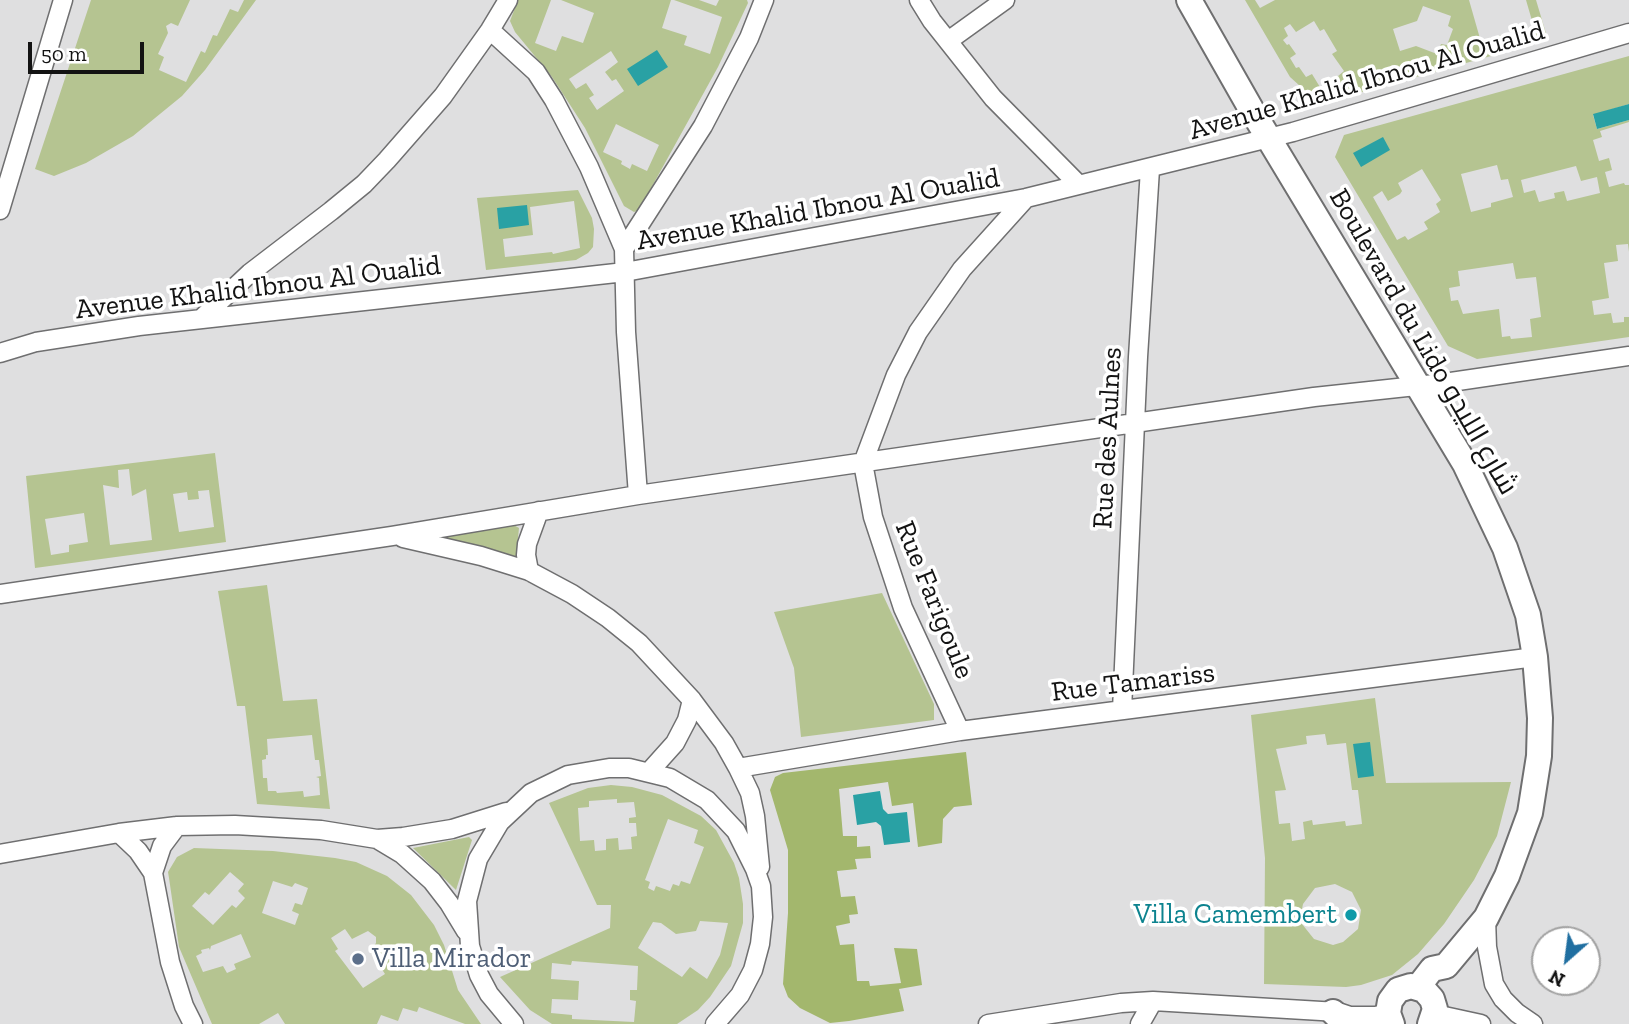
<!DOCTYPE html>
<html>
<head>
<meta charset="utf-8">
<style>
  body { margin:0 }
  #map { position:relative; width:1629px; height:1024px; overflow:hidden; background:#dfdfe0; font-family:"Zilla Slab",serif }
  canvas { display:block }
  .north { position:absolute; left:1531px; top:926px; width:70px; height:70px; box-sizing:border-box; background:#fff; border:2px solid #a1a1a1; border-radius:50%; rotate:208deg; font-size:19px; font-weight:700; line-height:28px; text-align:center; color:#131313 }
  .north::after { content:''; display:block; margin:auto; width:24px; height:32px; background:#206fa1; clip-path:polygon(50% 0,100% 100%,50% 72%,0 100%) }
  .scale { position:absolute; left:28px; top:42px; width:116px; height:32px; box-sizing:border-box; border:4px solid #131313; border-top:0; padding-left:9px; font-size:21px; line-height:24px; white-space:nowrap; color:#131313; -webkit-text-stroke:5px #fff; paint-order:stroke }
</style>
</head>
<body>
<div id="map">
<canvas width="1629" height="1024"></canvas>
<div class="north">N</div>
<div class="scale">50 m</div>
</div>
<script>
const c = document.querySelector('canvas').getContext('2d');
c.lineJoin = 'round';
function fillPath(path, color) {
  c.fillStyle = color;
  c.fill(path, 'evenodd');
}
function toPath(rows) {
  const path = new Path2D();
  for (const r of rows) {
    path.moveTo(r[0], r[1]);
    for (let i = 2; i < r.length; i += 2) path.lineTo(r[i], r[i + 1]);
  }
  return path;
}
function trace(path, color, width, dash) {
  c.strokeStyle = color;
  c.lineWidth = width;
  c.lineCap = dash ? 'butt' : 'round';
  c.setLineDash(dash || []);
  c.stroke(path);
}
function drawText(font, color, halo, rows, align = 'center') {
  c.font = font + ' "Zilla Slab",Cairo,serif';
  c.lineWidth = 7;
  c.setLineDash([]);
  c.textBaseline = 'middle';
  c.strokeStyle = halo;
  c.fillStyle = color;
  for (const [text, x, y, turn = 0] of rows) {
    c.save();
    c.translate(x, y);
    c.rotate((+turn || 0) * Math.PI / 180);
    c.textAlign = isNaN(turn) ? turn : align;
    if (halo) c.strokeText(text, 0, 0);
    c.fillText(text, 0, 0);
    c.restore();
  }
}
const green = toPath([
  [91,0,190,0,178,26,171,23,166,26,168,33,158,54,164,57,159,70,186,82,201,51,205,53,213,35,217,36,230,9,238,12,244,0,256,0,205,70,182,96,133,136,86,163,54,176,35,169],
  [518,0,551,0,535,43,556,51,562,36,583,43,594,13,561,0,671,0,662,28,687,36,684,45,710,54,722,17,674,0,699,0,716,6,719,0,747,0,748,3,718,67,639,210,634,212,624,206,585,128,552,77,515,32,510,21],
  [611,51,618,62,605,72,612,81,616,79,624,91,597,110,589,98,594,95,586,83,576,89,569,79],
  [616,124,659,145,647,171,632,164,630,169,621,164,622,161,603,152],
  [1245,0,1255,0,1260,8,1275,0,1469,0,1483,49,1495,45,1493,38,1502,35,1504,40,1535,31,1526,0,1536,0,1548,40,1320,104,1290,77],
  [1423,6,1451,16,1448,26,1453,29,1447,45,1441,44,1437,54,1416,46,1400,51,1393,29,1417,21],
  [1314,21,1320,31,1324,29,1337,51,1332,54,1344,71,1331,82,1333,86,1323,92,1312,74,1306,77,1299,67,1296,68,1290,58,1296,54,1289,44,1287,45,1283,40,1288,36,1284,28,1290,24,1296,32],
  [1629,56,1629,104,1593,115,1597,129,1629,120,1629,122,1600,131,1602,137,1593,140,1599,161,1609,158,1612,170,1605,172,1609,187,1624,183,1625,185,1629,185,1629,252,1628,244,1616,245,1618,261,1604,263,1609,298,1592,301,1594,315,1611,313,1613,323,1624,322,1624,317,1629,317,1629,337,1477,359,1448,346,1335,157,1344,135],
  [1497,165,1501,180,1508,179,1513,197,1491,203,1491,207,1471,212,1461,174],
  [1576,166,1581,181,1597,177,1600,193,1567,201,1564,191,1554,193,1555,198,1539,202,1535,190,1524,193,1521,180],
  [1422,169,1441,200,1436,204,1440,212,1424,222,1428,229,1408,240,1405,236,1397,240,1373,197,1382,191,1388,201,1400,194,1402,191,1398,183],
  [1513,263,1516,279,1536,277,1541,317,1530,319,1532,337,1511,339,1510,336,1502,337,1499,309,1463,314,1458,300,1451,301,1449,288,1460,286,1458,271],
  [578,190,592,218,594,229,593,247,588,253,576,260,486,270,477,198],
  [574,201,580,248,553,254,552,252,505,257,503,239,533,235,530,207],
  [215,453,226,542,35,568,26,476],
  [129,469,132,496,146,489,152,540,110,545,103,485,119,488,118,470],
  [209,490,214,527,179,532,173,494,187,492,188,500,199,499,198,491],
  [84,513,88,542,69,545,69,552,51,555,45,519],
  [512,524,519,528,516,559,425,540],
  [267,585,283,701,317,699,330,809,257,804,245,706,237,706,218,591],
  [312,735,315,760,319,760,321,776,316,777,319,778,320,795,304,797,303,791,277,793,276,791,268,791,267,778,263,778,262,760,266,759,266,755,268,755,267,739],
  [882,593,934,704,934,720,801,737,794,668,774,612],
  [1375,698,1386,783,1511,782,1497,836,1474,880,1444,924,1418,954,1392,975,1361,985,1346,987,1264,984,1265,858,1251,715],
  [1325,734,1327,745,1346,743,1352,790,1358,790,1362,824,1346,826,1345,821,1313,825,1312,820,1303,822,1305,839,1292,841,1290,823,1279,824,1275,791,1286,790,1276,749,1307,744,1306,736],
  [1335,884,1352,892,1361,910,1358,929,1343,942,1333,945,1314,939,1302,924,1301,914,1303,904,1315,888],
  [611,785,632,787,662,795,701,816,716,830,734,863,739,878,743,904,743,923,731,966,710,997,698,1010,677,1024,552,1024,530,1010,500,977,610,928,611,905,597,905,549,803,588,788],
  [617,799,617,803,634,802,636,817,629,818,629,823,636,823,637,836,631,837,632,849,619,850,618,838,606,839,606,850,595,851,594,840,580,841,578,808,589,807,589,801],
  [668,819,698,830,694,843,704,847,690,884,681,881,679,886,673,884,670,891,656,886,654,891,648,888,650,882,645,880],
  [700,921,728,923,720,955,707,979,690,967,682,977,638,948,653,922,661,923,676,934,696,931],
  [572,961,638,966,637,990,630,990,630,1000,636,1001,634,1022,572,1019,572,1015,551,1013,552,999,578,1000,579,981,551,979,552,963,571,965],
  [469,837,472,840,456,890,413,848],
  [194,848,273,851,335,858,356,862,387,876,411,895,434,925,444,945,458,990,481,1024,465,1024,419,1007,417,1012,403,1008,398,1021,381,1015,377,1024,285,1024,278,1013,259,1024,212,1024,179,947,169,878,168,872,177,857],
  [230,872,244,884,238,891,245,898,236,908,232,905,213,925,192,906,205,892,209,895],
  [273,881,292,887,295,883,308,888,302,905,295,903,292,911,299,914,295,925,262,913],
  [345,929,352,939,368,931,376,937,376,943,370,951,385,974,363,988,335,951,338,949,331,938],
  [241,934,251,957,234,964,236,969,227,973,223,966,203,972,196,956,202,953,201,950,209,948,210,950,211,946]
]);
const forest = toPath([
  [966,752,972,805,954,807,943,819,942,843,918,847,913,803,892,806,888,782,839,789,843,836,857,836,857,847,870,846,871,858,855,859,857,869,837,871,841,897,855,896,858,914,849,915,850,923,836,926,840,945,854,944,857,981,869,981,870,986,901,983,894,948,917,949,922,985,899,989,904,1011,849,1021,830,1023,800,1008,788,997,783,984,788,913,788,850,770,790,775,777,783,773]
]);
const water = toPath([
  [657,50,668,67,638,86,627,69],
  [1629,104,1629,120,1597,129,1593,114],
  [1383,137,1390,150,1361,167,1353,153],
  [527,205,529,225,499,229,497,208],
  [1370,742,1374,776,1358,778,1353,744],
  [880,791,883,809,888,814,907,812,910,842,884,845,881,826,876,822,857,825,853,795]
]);
const street = toPath([
  [919,0,932,21,993,98,1078,184],
  [490,30,536,72,554,100,589,167,624,249,626,332,638,495],
  [948,41,1005,0],
  [0,210,63,0],
  [624,249,703,126,749,38,764,0],
  [201,319,250,273,331,211,364,184,387,160,443,96,490,30,508,0],
  [0,353,36,342,139,326,625,272,1026,198,1293,132,1629,33],
  [403,538,481,556,529,571,572,594,608,618,639,643,692,700,724,743,738,768,750,793,755,816,760,867],
  [529,571,526,555,527,544,539,511],
  [0,594,392,536,638,495,1314,397,1444,383,1629,356],
  [1122,710,1138,357,1150,169],
  [960,731,903,608,873,517,863,463,896,375,918,332,962,269,1026,198],
  [738,768,960,731,1535,657],
  [649,772,675,743,687,720,692,700],
  [177,826,162,846,153,873,170,962,184,1006,193,1024],
  [119,833,138,851,153,873],
  [377,839,402,854,432,881,449,903,466,931],
  [0,854,119,833,177,826,235,825,321,830,377,839,403,837,452,829,506,812],
  [1486,918,1487,947,1494,984,1503,999,1517,1013,1533,1024],
  [1435,1014,1481,1024],
  [514,1024,489,994,479,975,470,946,467,901,478,859,500,822,531,793,568,775,609,768,629,768,670,778,707,800,736,831,755,869,761,886,763,917,760,944,753,970,740,995,715,1024],
  [988,1024,1121,1003,1153,1001,1338,1012,1350,1016,1376,1016,1388,1013],
  [1140,1024,1153,1001]
]);
const secondary = toPath([
  [1189,0,1251,109,1465,464,1505,548,1528,615,1535,657,1540,718,1539,756,1530,813,1507,876,1486,918,1446,966,1432,969,1418,987],
  [1333,1012,1345,1024],
  [1392,1024,1388,1013,1390,1001,1398,990,1411,986,1424,990,1432,999,1435,1009,1430,1024]
]);
const markers = [
  [1351,915,7,"#0f9aa8"],
  [358,959,7,"#5c6f8a"]
];
const streetNames = [
  ["Avenue Khalid Ibnou Al Oualid",1367,81,-16],
  ["Avenue Khalid Ibnou Al Oualid",818,210,-10],
  ["Avenue Khalid Ibnou Al Oualid",258,288,-7],
  ["Boulevard du Lido شارع الليدو",1423,342,60],
  ["Rue des Aulnes",1108,438,-87],
  ["Rue Farigoule",934,600,68],
  ["Rue Tamariss",1133,683,-7]
];
const cultureNames = [
  ["Villa Camembert",1337,915]
];
const serviceNames = [
  ["Villa Mirador",372,959]
];
fillPath(green, '#b5c491');
fillPath(forest, '#a3b76d');
fillPath(water, '#29a1a4');
trace(street, '#6f6f70', 21);
trace(secondary, '#6f6f70', 28);
trace(street, '#fff', 18);
trace(secondary, '#fff', 24);
for (const [x, y, r, color] of markers) {
  const dot = new Path2D();
  dot.arc(x, y, r, 0, 2 * Math.PI);
  c.fillStyle = color;
  c.fill(dot);
  trace(dot, '#fff', 2.5);
}
drawText('28px', '#131313', '#fff', streetNames);
drawText('28px', '#0d838f', '#fff', cultureNames, 'right');
drawText('28px', '#4e5e75', '#fff', serviceNames, 'left');
</script>
</body>
</html>
